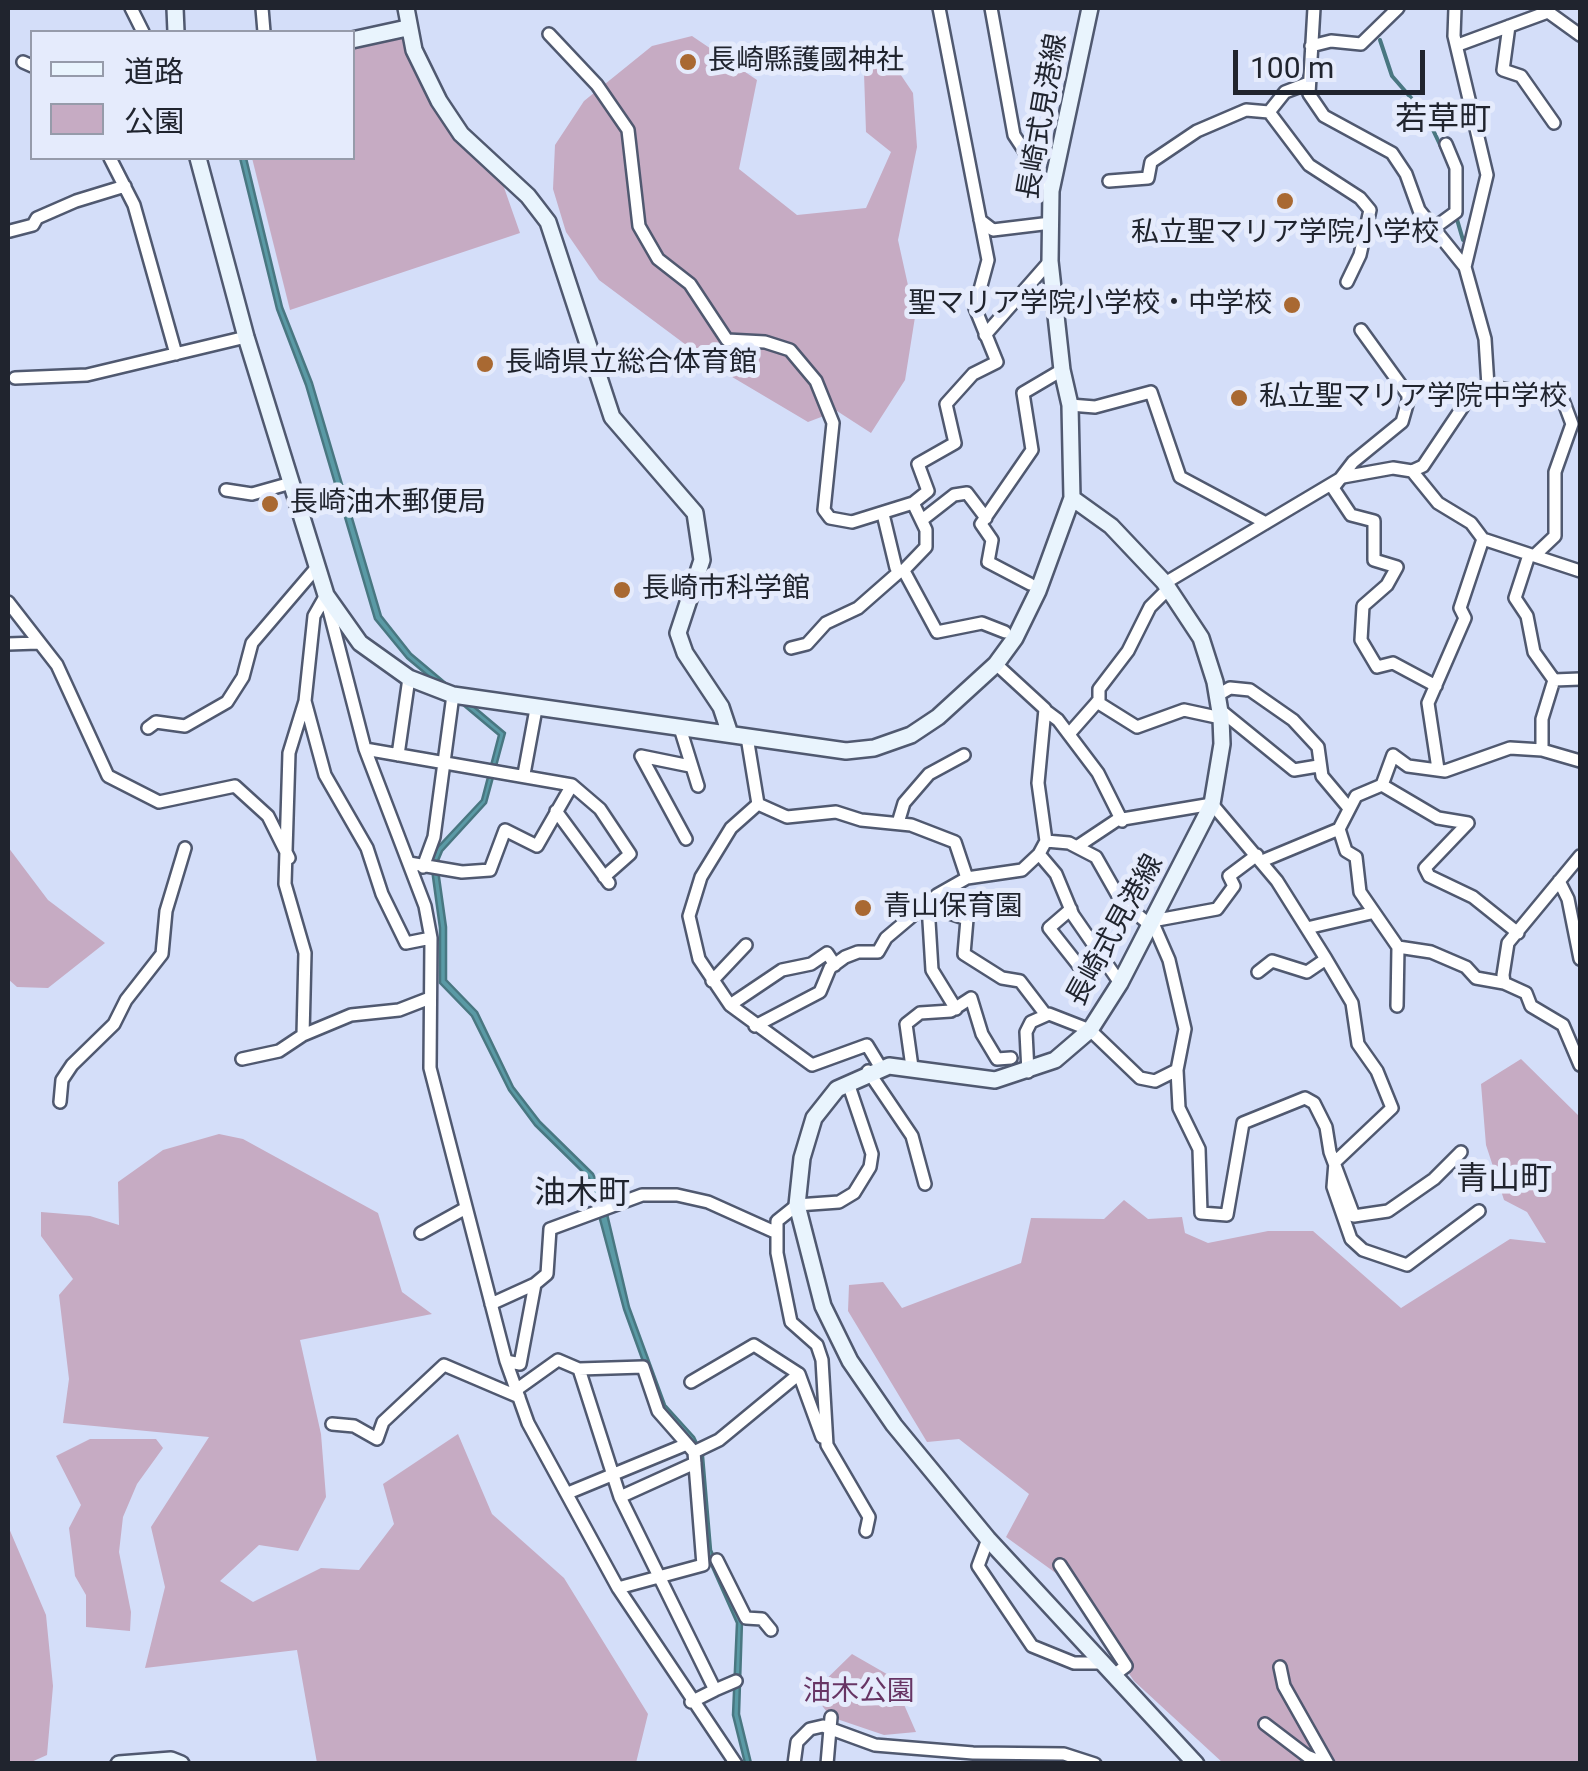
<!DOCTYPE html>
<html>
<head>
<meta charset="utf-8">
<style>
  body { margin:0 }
  #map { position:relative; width:1588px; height:1771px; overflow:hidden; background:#d4def9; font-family:Roboto,"Noto Sans JP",sans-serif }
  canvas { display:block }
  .frame { position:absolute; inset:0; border:10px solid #20242e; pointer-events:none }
  .legend { position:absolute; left:30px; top:30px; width:325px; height:130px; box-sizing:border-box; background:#e5ebfc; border:2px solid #969baa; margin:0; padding:12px 18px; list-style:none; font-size:30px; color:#20242e }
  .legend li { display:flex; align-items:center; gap:20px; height:50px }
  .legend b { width:50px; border:2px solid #969baa }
  .scale { position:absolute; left:1233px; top:50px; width:192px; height:45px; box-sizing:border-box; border:5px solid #20242e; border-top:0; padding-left:12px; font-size:30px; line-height:35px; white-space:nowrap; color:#20242e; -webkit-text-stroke:8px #e5ebfc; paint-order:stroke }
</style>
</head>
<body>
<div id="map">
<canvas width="1588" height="1771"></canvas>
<div class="frame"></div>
<ul class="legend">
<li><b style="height:12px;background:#e9f4fd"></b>道路</li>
<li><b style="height:28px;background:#c6abc3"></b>公園</li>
</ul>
<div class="scale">100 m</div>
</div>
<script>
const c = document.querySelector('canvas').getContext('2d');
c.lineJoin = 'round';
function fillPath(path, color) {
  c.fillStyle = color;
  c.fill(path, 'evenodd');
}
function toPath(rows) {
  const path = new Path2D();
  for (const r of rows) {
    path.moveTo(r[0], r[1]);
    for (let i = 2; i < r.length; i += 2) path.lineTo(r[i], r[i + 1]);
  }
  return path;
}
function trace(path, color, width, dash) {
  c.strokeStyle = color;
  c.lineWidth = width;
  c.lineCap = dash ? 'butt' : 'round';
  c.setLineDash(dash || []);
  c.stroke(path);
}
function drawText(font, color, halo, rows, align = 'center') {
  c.font = font + ' Roboto,"Noto Sans JP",sans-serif';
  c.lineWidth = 10;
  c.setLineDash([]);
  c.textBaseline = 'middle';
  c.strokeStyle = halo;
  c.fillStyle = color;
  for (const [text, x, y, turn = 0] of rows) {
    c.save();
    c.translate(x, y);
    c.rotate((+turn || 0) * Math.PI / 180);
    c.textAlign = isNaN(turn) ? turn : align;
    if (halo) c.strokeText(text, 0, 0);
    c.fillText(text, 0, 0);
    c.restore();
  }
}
const green = toPath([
  [404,32,426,91,500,176,520,233,290,310,252,158,352,158,353,44],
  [692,36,757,80,739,169,797,215,866,208,891,152,866,132,864,73,880,44,913,93,917,147,898,240,915,317,905,380,871,433,837,411,808,422,717,368,599,280,566,232,553,189,555,145,584,101,652,46],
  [8,847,48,900,105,943,48,988,17,987,8,979],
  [1521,1059,1580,1117,1580,1763,1223,1763,1134,1681,1064,1579,1006,1537,1029,1494,959,1439,927,1442,848,1311,849,1285,883,1282,902,1308,1021,1263,1031,1218,1104,1219,1124,1200,1148,1219,1182,1217,1185,1233,1208,1243,1268,1231,1313,1231,1401,1308,1510,1239,1546,1243,1527,1212,1504,1200,1486,1145,1481,1084],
  [219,1134,243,1139,378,1213,402,1292,432,1314,300,1340,321,1434,326,1497,298,1551,259,1545,220,1581,253,1602,321,1568,359,1570,394,1524,383,1484,458,1434,492,1514,564,1578,648,1714,636,1763,317,1763,297,1650,145,1668,165,1587,151,1527,209,1437,63,1423,69,1379,59,1295,73,1279,41,1236,41,1212,90,1216,119,1225,118,1182,163,1150],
  [90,1439,156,1439,163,1448,137,1484,123,1517,119,1552,131,1612,130,1631,86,1627,86,1595,75,1576,69,1528,81,1505,56,1456],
  [8,1526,46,1615,53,1686,47,1755,29,1763,8,1763],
  [852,1654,892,1677,916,1732,884,1735,831,1717,812,1693]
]);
const water = toPath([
  [240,158,246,158,282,307,312,383,381,616,411,654,505,733,486,803,442,851,437,863,446,927,446,980,477,1012,513,1087,540,1122,593,1174,603,1197,629,1307,665,1405,694,1437,703,1456,711,1550,742,1621,739,1714,751,1763,745,1763,733,1715,737,1623,705,1551,697,1457,660,1408,624,1309,589,1178,535,1125,509,1090,472,1016,440,983,440,928,431,862,437,848,482,800,499,735,407,658,375,619,306,385,277,309,240,158]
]);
const stream = toPath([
  [1380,40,1392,76,1426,115,1442,149],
  [1456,216,1463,240]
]);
const street = toPath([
  [131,8,143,32],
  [262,8,264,32],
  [991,8,1014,135,1051,191],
  [1455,8,1454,36,1487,175,1465,267],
  [1544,9,1580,35],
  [1509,26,1503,70,1521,76,1554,123],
  [549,34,597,85,628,130,639,226,658,259,690,284,727,340,765,342,790,350,816,381,833,423,824,510,830,518,852,522,913,503,928,491,918,464,955,443,946,404,973,374,997,362,975,308,988,260,939,8],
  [1458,45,1545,13],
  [1311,46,1331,41,1361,44,1398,8],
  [23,62,32,66],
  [1306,84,1285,92,1269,112,1309,165,1360,198,1370,210,1360,255,1347,282],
  [110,158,134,205,176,354],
  [1109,181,1148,178,1151,162,1197,131,1246,110,1269,112],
  [980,220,993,230,1051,223],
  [1434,228,1456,212,1456,168,1446,144],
  [10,231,33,225,37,218,76,201,125,186],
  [1361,330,1408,395,1408,401,1402,422,1353,462,1333,488,1351,515,1374,521,1374,560,1397,567,1387,585,1363,606,1361,640,1377,667,1393,663,1436,686],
  [985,335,1050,261],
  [15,378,87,375,246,337],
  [1488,386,1563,400,1572,424,1555,472,1555,536,1535,555],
  [1070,405,1095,407,1151,392,1180,477,1266,523],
  [1412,471,1438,503,1471,523,1483,539,1580,571],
  [226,490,252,494,291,483],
  [883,514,896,568,902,572,926,547,926,530,913,503],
  [922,520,954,495,967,493,986,518],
  [1529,555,1515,598,1527,616,1534,652,1554,680,1580,679],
  [904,571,937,632,982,623,1005,632],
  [1165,583,1343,477,1393,468,1412,471,1423,466,1468,399,1488,386,1485,339,1465,267,1419,210,1406,174,1392,153,1324,116,1309,94,1314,8],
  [1030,584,988,562,992,540,981,524,1032,450,1023,393,1062,370],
  [8,602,57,665,108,776,159,802,235,786,268,816,289,858],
  [327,602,365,749,425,906,431,938,430,1068,506,1361,528,1423,618,1588,736,1764],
  [8,644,38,643],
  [791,648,807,644,826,623,858,608,899,572],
  [1218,695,1230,688,1250,690,1293,720,1318,747,1322,776,1348,807],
  [305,701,325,775,367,848,382,894,406,943,431,938],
  [1097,702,1137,727,1184,710,1221,718],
  [1219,709,1294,770,1318,766],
  [1046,711,1058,720,1098,773,1122,821],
  [148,728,156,722,185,726,227,702,243,677,252,643,317,567],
  [680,728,698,786],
  [1069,734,1099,700,1099,689,1128,651,1150,607,1169,588],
  [747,737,758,804,787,817,836,812,861,820,911,825,955,842,967,878],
  [365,749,572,785,600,809,630,854,604,877],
  [1542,750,1542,719,1554,680],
  [398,755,409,678],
  [1438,769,1428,703,1465,618,1460,608,1483,539],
  [524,774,536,709],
  [1382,785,1438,818,1468,823,1425,868,1429,876,1473,897,1518,933],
  [758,804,731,828,701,877,689,916,699,959,730,1005,812,1065,867,1045,881,1068],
  [556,811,609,883],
  [898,823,904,803,929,774,964,755],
  [1339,829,1346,851,1356,857,1360,892,1398,947,1431,952,1466,967,1476,978,1504,983],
  [686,839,641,756,690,766],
  [1046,841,1069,843,1096,857,1121,901,1150,925],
  [1078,846,1117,820,1212,804,1277,881,1326,959,1352,1003,1358,1044,1377,1071,1392,1108,1335,1162,1333,1187,1351,1239,1363,1250,1407,1265,1479,1211],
  [1039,854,1056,874,1073,915,1120,983],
  [1580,856,1508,943,1503,975,1504,983,1526,993,1531,1006,1563,1025,1580,1065],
  [1262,861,1339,829,1356,796,1382,785,1393,755,1408,766,1445,771,1510,748,1542,750,1580,761],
  [409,863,462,872,490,870,505,830,537,846,572,785],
  [423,867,434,837,453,695],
  [1559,881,1568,899,1580,959],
  [928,905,932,970,956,1009],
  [1071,909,1049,928,1083,971],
  [928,912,946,912,967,919,964,954,1002,978,1020,981,1046,1015],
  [1307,928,1371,913],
  [1258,972,1272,961,1307,972,1326,959],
  [712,981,746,945],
  [730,1005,782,970,811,964,827,953,835,965],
  [1397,1006,1398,947],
  [755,1026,820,992,830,968,845,957,858,952,878,952,886,938,937,895,967,878,1022,870,1039,854,1046,841,1038,783,1045,709,996,664],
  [303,1035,351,1015,399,1010,430,998],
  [242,1059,279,1051,303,1035,305,953,285,884,289,753,305,701,314,616,326,595],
  [912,1067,906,1024,920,1013,951,1011,971,998,982,1034,997,1059,1011,1058],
  [1177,1070,1179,1108,1199,1149,1201,1213,1227,1215,1243,1123,1305,1098,1314,1103,1326,1127,1330,1152,1354,1216,1388,1211,1434,1179,1461,1152],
  [868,1071,912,1136,925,1184],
  [1028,1072,1026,1032,1031,1022,1049,1014,1090,1030,1140,1078,1155,1081,1177,1070,1185,1029,1169,960,1152,921,1217,909,1234,886,1229,876,1257,855],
  [848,1083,872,1154,870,1167,854,1193,839,1202,797,1205,777,1221,777,1253,791,1322,817,1345,822,1360,827,1445,869,1517,866,1531],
  [60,1102,62,1080,72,1065,114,1024,126,1000,162,954,166,911,185,848],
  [421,1233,466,1208],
  [491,1304,535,1284],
  [506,1361,520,1364,535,1284,547,1274,550,1229,642,1195,677,1195,708,1202,777,1233],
  [579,1369,620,1497,715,1690,691,1702],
  [691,1382,754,1345,799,1374,822,1437],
  [516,1390,558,1360,579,1369,643,1367,658,1411,694,1452,703,1565,618,1588],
  [332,1424,354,1426,377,1439,383,1422,444,1365,519,1397],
  [694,1452,719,1440,799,1374],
  [568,1493,687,1444],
  [620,1497,695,1463],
  [988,1539,978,1566,1032,1646,1074,1663,1102,1663],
  [717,1560,746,1618,762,1619,771,1630],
  [1060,1565,1126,1666,1114,1675],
  [1280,1667,1284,1686,1328,1764],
  [715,1690,736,1681],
  [1265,1724,1307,1756,1326,1764],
  [794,1764,797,1742,810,1729,823,1726,875,1745,973,1753,1064,1754,1095,1764],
  [827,1764,831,1717]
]);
const secondary = toPath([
  [175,8,176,32],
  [406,8,414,50,439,101,461,134,528,196,548,222,612,417,695,513,702,560,678,633,685,653,721,707,730,734],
  [352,40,407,28],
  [198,158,246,337,326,595,360,643,409,678,453,695,846,751,874,748,911,735,938,717,996,664,1015,638,1038,591,1072,498,1070,405,1062,370,1050,261,1051,191,1090,8],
  [1072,498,1111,526,1164,582,1201,638,1215,682,1221,718,1222,744,1212,804,1120,983,1090,1030,1055,1060,995,1080,889,1066,837,1089,814,1118,802,1158,797,1205,823,1306,850,1361,894,1425,988,1539,1196,1764],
  [119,1764,171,1760,181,1764]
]);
const markers = [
  [688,62,10,"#a96932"],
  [1285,201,10,"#a96932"],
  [1292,305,10,"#a96932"],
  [485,364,10,"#a96932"],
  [1239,398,10,"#a96932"],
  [270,504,10,"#a96932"],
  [622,590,10,"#a96932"],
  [863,908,10,"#a96932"]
];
const poiNames = [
  ["長崎縣護國神社",708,62],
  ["私立聖マリア学院小学校",1285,234,"center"],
  ["聖マリア学院小学校・中学校",1272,305,"right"],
  ["長崎県立総合体育館",505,364],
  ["私立聖マリア学院中学校",1259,398],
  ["長崎油木郵便局",290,504],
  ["長崎市科学館",642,590],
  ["青山保育園",883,908]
];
const streetNames = [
  ["長崎式見港線",1044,117,-80],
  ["長崎式見港線",1116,931,-61]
];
const parkNames = [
  ["油木公園",859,1693]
];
const quarterNames = [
  ["若草町",1443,121],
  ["青山町",1504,1181],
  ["油木町",582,1195]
];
fillPath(green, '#c6abc3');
fillPath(water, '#5a9aa5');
trace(water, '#497781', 2.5);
trace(stream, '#497781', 4);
trace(street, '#505970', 16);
trace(secondary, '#505970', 20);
trace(street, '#fff', 11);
trace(secondary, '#e9f4fd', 15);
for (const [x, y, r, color] of markers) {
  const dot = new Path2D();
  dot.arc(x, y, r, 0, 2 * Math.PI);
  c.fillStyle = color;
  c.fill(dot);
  trace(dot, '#e5ebfc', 4);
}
drawText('28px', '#20242e', '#e5ebfc', poiNames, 'left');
drawText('28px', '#20242e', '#e5ebfc', streetNames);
drawText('28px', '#673564', '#e5ebfc', parkNames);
drawText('32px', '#20242e', '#e5ebfc', quarterNames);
</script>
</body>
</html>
